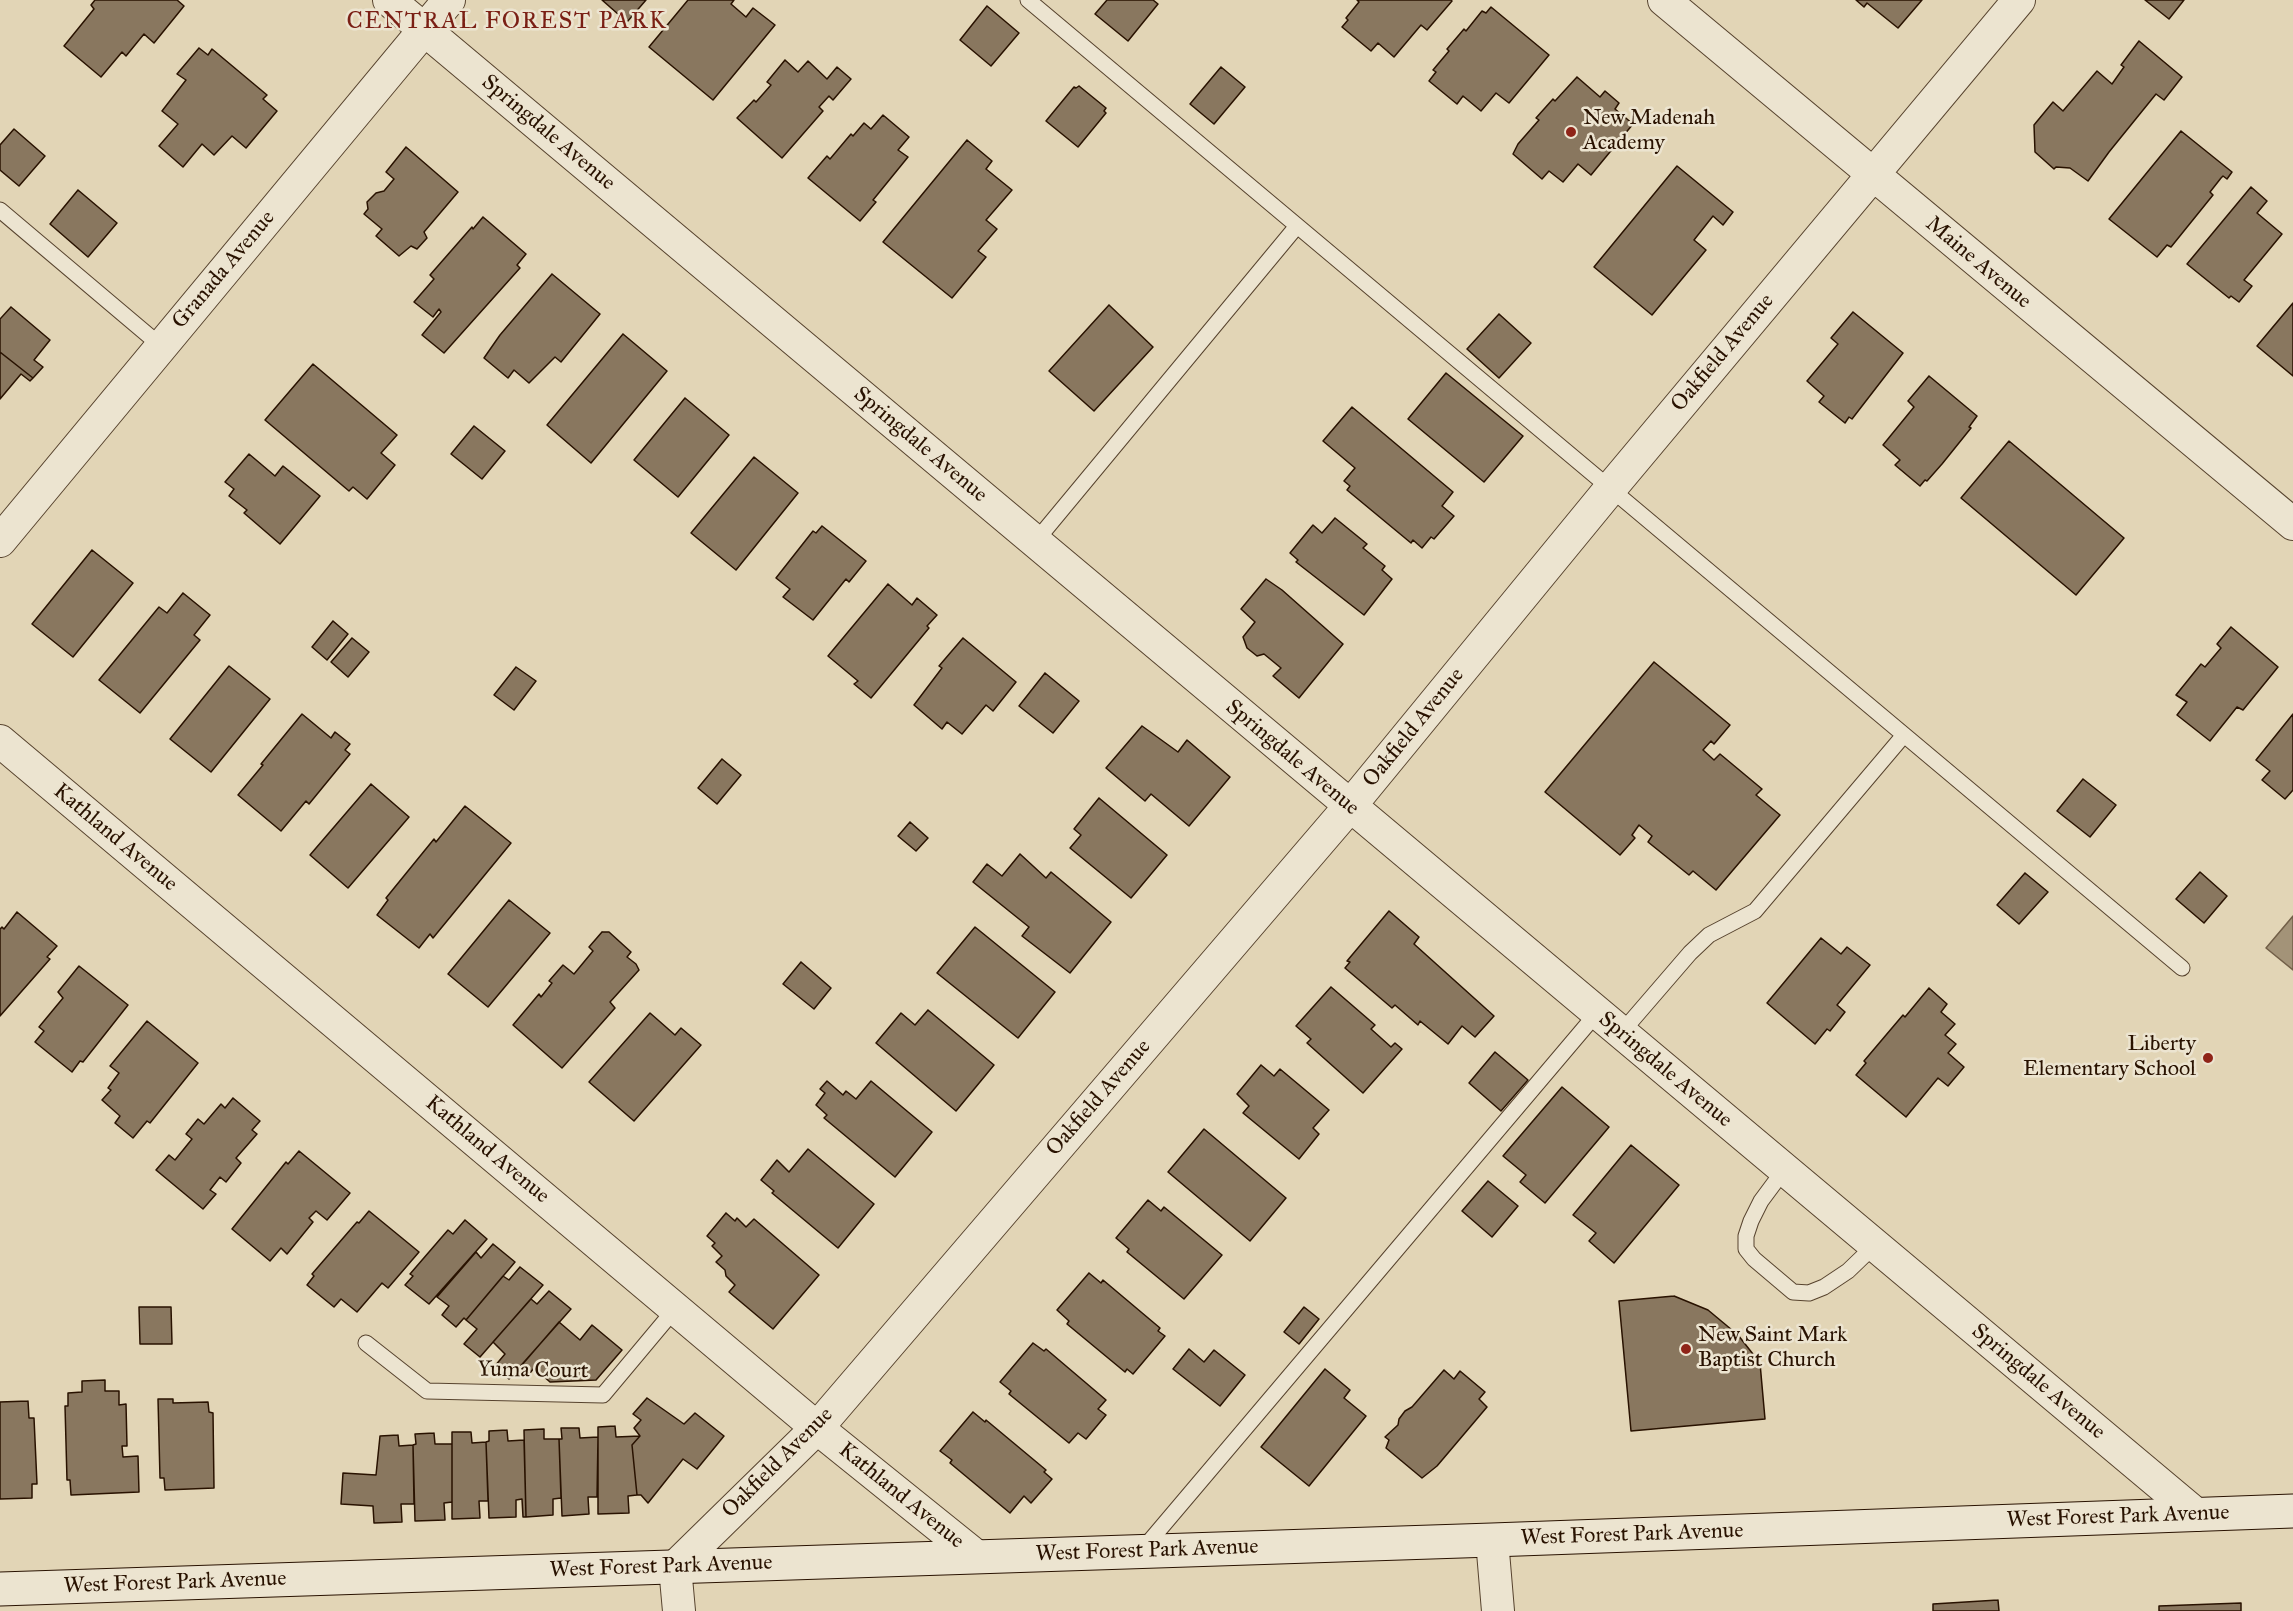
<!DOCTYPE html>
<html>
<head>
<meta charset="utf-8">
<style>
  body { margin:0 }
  canvas { display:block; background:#e2d5b6 }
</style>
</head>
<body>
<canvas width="2293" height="1611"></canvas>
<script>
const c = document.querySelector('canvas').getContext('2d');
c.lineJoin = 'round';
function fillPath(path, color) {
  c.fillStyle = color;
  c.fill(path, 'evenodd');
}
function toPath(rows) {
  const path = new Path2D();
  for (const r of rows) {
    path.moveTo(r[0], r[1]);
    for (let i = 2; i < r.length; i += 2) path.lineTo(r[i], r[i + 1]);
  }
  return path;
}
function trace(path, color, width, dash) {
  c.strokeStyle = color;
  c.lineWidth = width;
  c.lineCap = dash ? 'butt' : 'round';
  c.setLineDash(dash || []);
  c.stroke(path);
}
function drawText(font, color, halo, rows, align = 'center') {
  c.font = font + ' "IM FELL Great Primer",serif';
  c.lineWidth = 5;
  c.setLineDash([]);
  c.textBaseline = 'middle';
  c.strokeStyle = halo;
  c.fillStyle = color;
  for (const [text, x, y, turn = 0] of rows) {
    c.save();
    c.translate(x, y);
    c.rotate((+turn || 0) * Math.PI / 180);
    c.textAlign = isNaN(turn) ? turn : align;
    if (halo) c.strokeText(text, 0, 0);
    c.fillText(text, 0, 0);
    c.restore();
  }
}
const water = toPath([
  [2293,916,2293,970,2266,948,2293,916]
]);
const building = toPath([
  [95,0,177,0,184,6,154,43,144,34,126,56,122,52,101,77,64,46,94,9,91,5,95,0],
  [602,0,646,0,627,22,602,0],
  [688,0,734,0,731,4,746,17,753,8,775,25,713,100,649,47,688,0],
  [1107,0,1153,0,1158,4,1128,41,1095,14,1107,0],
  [1357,0,1451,0,1452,1,1427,30,1421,25,1394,57,1378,43,1371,51,1342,27,1348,20,1346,18,1359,2,1357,0],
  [1856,0,1922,0,1898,28,1867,3,1864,7,1856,0],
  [2145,0,2184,0,2169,19,2145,0],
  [987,6,1019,33,991,66,960,40,987,6],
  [1491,7,1549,55,1509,103,1496,93,1481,111,1463,96,1457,104,1429,81,1436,72,1433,70,1449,51,1447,49,1464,29,1466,31,1482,11,1486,13,1491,7],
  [2139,41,2182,77,2164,100,2156,94,2109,152,2088,181,2070,168,2056,167,2054,169,2035,152,2034,125,2053,102,2063,111,2097,71,2112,84,2124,67,2121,65,2139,41],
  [199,48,208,55,212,49,267,95,263,99,277,111,246,148,232,136,214,155,202,144,183,167,159,146,178,124,162,111,186,80,177,74,199,48],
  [785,60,798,72,808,61,827,79,837,67,851,79,833,100,829,96,819,107,823,111,782,158,737,118,754,100,756,102,771,85,767,82,785,60],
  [1221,67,1245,87,1214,124,1190,104,1221,67],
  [1577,77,1600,97,1605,91,1619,103,1615,109,1633,124,1591,175,1578,164,1563,182,1549,171,1542,179,1513,154,1518,144,1539,120,1536,118,1553,99,1555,101,1577,77],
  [1079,86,1106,108,1104,111,1106,113,1078,147,1046,121,1074,87,1076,88,1079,86],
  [883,115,909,137,898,150,908,157,873,200,876,202,860,221,808,178,827,156,830,159,851,134,853,136,864,123,871,129,883,115],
  [14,129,45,156,19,186,0,170,0,145,14,129],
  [2181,131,2232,172,2227,179,2223,176,2221,178,2210,192,2213,195,2171,247,2167,245,2157,257,2109,219,2181,131],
  [967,140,992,161,986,169,1012,190,986,220,997,229,978,251,986,257,952,298,883,242,967,140],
  [406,147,458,192,424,232,427,238,417,249,411,246,399,256,376,236,382,229,364,214,368,209,367,202,376,193,384,191,394,179,386,172,406,147],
  [1677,166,1733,212,1723,225,1713,216,1694,240,1706,250,1652,315,1594,267,1677,166],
  [2251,187,2267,201,2257,213,2282,234,2244,280,2252,286,2239,302,2231,296,2229,298,2187,264,2251,187],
  [78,190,117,223,88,257,50,224,78,190],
  [483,217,526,254,517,265,520,268,444,353,422,335,441,312,439,309,433,317,414,302,434,279,430,275,472,227,473,229,483,217],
  [552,274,600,314,561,362,555,357,529,383,514,370,508,378,484,358,500,335,552,274],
  [2293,303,2293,376,2257,346,2293,303],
  [1109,305,1153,347,1094,411,1049,371,1109,305],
  [11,307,50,340,34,360,43,367,33,378,0,352,0,319,11,307],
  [1853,312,1903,353,1852,419,1849,417,1845,423,1819,402,1824,396,1807,381,1838,344,1831,338,1853,312],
  [1499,314,1531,343,1499,378,1467,349,1499,314],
  [623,334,667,371,591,463,547,425,623,334],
  [0,352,33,378,30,381,21,374,0,399,0,352],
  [313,364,397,435,381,453,395,465,367,499,353,487,349,491,265,420,313,364],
  [1446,373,1523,436,1484,482,1408,419,1446,373],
  [1929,376,1977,416,1969,427,1971,428,1942,464,1927,481,1925,480,1920,486,1895,465,1900,460,1883,445,1914,407,1908,401,1929,376],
  [685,398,729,435,678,497,634,460,685,398],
  [1352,407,1453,492,1442,506,1454,516,1434,539,1431,537,1422,548,1413,540,1411,543,1347,490,1350,486,1344,481,1355,468,1323,441,1352,407],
  [474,426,505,451,482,479,451,454,474,426],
  [2009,441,2124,538,2076,595,1961,498,2009,441],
  [249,454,275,476,283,466,320,496,280,544,244,513,247,510,229,496,234,489,225,482,249,454],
  [754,457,798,493,736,570,691,533,754,457],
  [1335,518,1367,544,1363,548,1385,566,1382,570,1392,579,1364,615,1296,562,1298,560,1290,553,1313,525,1322,533,1335,518],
  [822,526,866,561,849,582,846,579,813,620,783,597,790,589,776,578,813,531,816,533,822,526],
  [92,550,133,583,73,657,32,624,92,550],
  [1266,579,1282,590,1343,644,1299,698,1273,676,1281,668,1264,654,1257,656,1247,648,1243,637,1255,622,1241,609,1266,579],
  [888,584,912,605,917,598,937,615,927,626,929,628,871,698,854,684,858,681,828,656,888,584],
  [183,593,210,615,194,635,200,640,140,713,99,680,159,607,167,613,183,593],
  [333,621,348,634,327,660,312,647,333,621],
  [2231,627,2278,667,2243,710,2237,707,2210,741,2177,715,2187,702,2176,695,2201,664,2205,667,2221,648,2217,644,2231,627],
  [352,638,369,652,348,677,331,662,352,638],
  [963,638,1016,682,993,711,986,705,962,734,947,722,942,729,914,705,942,668,939,666,963,638],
  [1654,662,1730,725,1714,744,1711,741,1703,750,1714,760,1720,754,1762,789,1756,795,1780,815,1716,890,1693,871,1689,875,1648,842,1652,836,1639,825,1632,835,1635,838,1620,855,1545,792,1654,662],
  [229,666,270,699,211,772,170,739,229,666],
  [516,667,536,681,514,710,494,695,516,667],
  [1045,673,1079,701,1053,733,1019,706,1045,673],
  [302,714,331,738,335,732,350,744,345,750,350,754,309,804,306,801,281,831,238,795,263,765,261,764,302,714],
  [2293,714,2293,790,2285,799,2262,780,2270,771,2256,760,2293,714],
  [1142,726,1178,752,1187,740,1230,777,1189,826,1151,794,1145,801,1106,768,1142,726],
  [722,759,741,775,717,804,698,788,722,759],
  [2083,779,2116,805,2090,837,2057,811,2083,779],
  [371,784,409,817,348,888,310,855,371,784],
  [1099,798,1167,855,1131,898,1070,848,1081,835,1074,829,1099,798],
  [465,806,511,843,433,938,430,934,419,948,377,915,388,900,386,898,434,839,436,842,465,806],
  [910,822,928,838,916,851,898,836,910,822],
  [1020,854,1046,878,1051,872,1111,922,1070,973,1022,936,1029,927,973,882,987,864,1002,876,1020,854],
  [2200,872,2227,896,2204,923,2176,899,2200,872],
  [2025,873,2048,892,2019,924,1997,905,2025,873],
  [509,900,550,933,488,1007,448,974,509,900],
  [1389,911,1419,937,1414,944,1494,1016,1475,1037,1462,1026,1448,1044,1420,1021,1418,1025,1395,1005,1392,1008,1345,968,1350,962,1347,961,1389,911],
  [17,912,57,946,47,957,50,959,0,1016,0,929,2,927,4,929,17,912],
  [975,927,1055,992,1018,1038,937,973,975,927],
  [602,932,609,932,631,952,627,957,636,964,639,970,610,1002,615,1008,562,1068,513,1025,539,994,541,997,552,983,549,981,563,965,574,974,593,951,589,947,602,932],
  [1821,938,1841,954,1847,947,1870,965,1837,1005,1845,1012,1830,1031,1827,1029,1815,1044,1767,1003,1821,938],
  [801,962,831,988,814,1009,783,984,801,962],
  [79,966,128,1005,83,1062,80,1061,72,1072,35,1042,44,1031,39,1027,63,998,58,992,79,966],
  [1331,987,1375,1025,1371,1029,1391,1047,1395,1043,1402,1049,1363,1093,1307,1043,1311,1039,1296,1026,1331,987],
  [1929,988,1947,1004,1941,1012,1955,1024,1945,1035,1956,1044,1948,1053,1964,1067,1948,1086,1938,1078,1906,1117,1856,1075,1866,1063,1864,1061,1903,1015,1905,1017,1929,988],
  [928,1010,994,1065,956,1111,876,1043,901,1013,915,1025,928,1010],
  [650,1013,675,1035,681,1028,701,1045,634,1121,589,1082,650,1013],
  [147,1021,198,1063,150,1123,147,1121,133,1138,115,1123,120,1116,102,1100,111,1090,108,1088,119,1073,110,1066,147,1021],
  [1495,1052,1528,1080,1501,1111,1469,1083,1495,1052],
  [1261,1065,1274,1076,1280,1069,1329,1110,1313,1128,1319,1134,1299,1159,1243,1113,1249,1106,1237,1094,1261,1065],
  [827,1081,843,1095,846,1091,856,1099,871,1081,932,1132,895,1177,824,1118,827,1115,816,1105,825,1093,820,1089,827,1081],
  [1562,1087,1609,1127,1545,1203,1520,1182,1526,1175,1503,1156,1562,1087],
  [233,1098,260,1121,252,1130,257,1134,236,1158,241,1163,226,1182,220,1177,210,1190,216,1194,203,1209,156,1170,169,1155,175,1160,192,1139,186,1134,198,1119,204,1124,221,1104,225,1108,233,1098],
  [1204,1129,1286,1198,1250,1241,1168,1172,1204,1129],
  [1631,1145,1679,1185,1614,1263,1589,1241,1596,1233,1573,1215,1631,1145],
  [808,1149,874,1204,838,1248,772,1193,774,1191,761,1180,777,1160,789,1172,808,1149],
  [299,1151,350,1193,327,1220,316,1211,309,1218,313,1222,287,1254,281,1248,270,1261,232,1229,286,1162,288,1164,299,1151],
  [1488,1181,1518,1206,1492,1237,1462,1211,1488,1181],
  [1148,1200,1161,1211,1164,1207,1222,1255,1184,1299,1127,1252,1129,1249,1116,1238,1148,1200],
  [369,1211,419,1252,388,1288,382,1283,357,1312,341,1299,334,1307,307,1285,314,1276,312,1274,357,1222,359,1223,369,1211],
  [726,1213,735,1221,737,1218,746,1227,754,1219,819,1275,773,1329,729,1292,735,1285,726,1276,725,1270,716,1262,722,1256,712,1246,715,1243,707,1236,726,1213],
  [465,1220,487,1239,429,1304,405,1285,413,1276,410,1274,448,1230,453,1234,465,1220],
  [493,1244,515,1262,466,1320,464,1318,456,1327,442,1315,449,1306,437,1297,476,1252,481,1258,493,1244],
  [520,1267,543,1285,480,1357,464,1344,477,1329,466,1320,503,1276,509,1280,520,1267],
  [1089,1273,1101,1283,1103,1280,1160,1328,1158,1331,1165,1336,1133,1374,1127,1369,1125,1372,1067,1324,1069,1321,1057,1310,1089,1273],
  [549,1291,571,1309,509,1379,494,1367,505,1354,493,1342,531,1299,537,1304,549,1291],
  [1674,1296,1708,1310,1738,1335,1760,1363,1765,1419,1631,1431,1619,1301,1674,1296],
  [139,1307,171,1307,172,1344,140,1344,139,1307],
  [1304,1307,1319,1319,1299,1344,1284,1332,1304,1307],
  [559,1322,580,1340,592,1325,622,1350,596,1380,550,1382,534,1368,530,1373,521,1366,559,1322],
  [1033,1343,1044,1351,1046,1349,1106,1400,1098,1409,1106,1415,1086,1439,1078,1433,1069,1443,1009,1394,1011,1391,1000,1382,1033,1343],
  [1189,1349,1204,1362,1214,1350,1245,1375,1220,1406,1173,1369,1189,1349],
  [1325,1369,1350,1390,1344,1398,1366,1416,1309,1486,1261,1447,1325,1369],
  [1444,1370,1454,1379,1460,1371,1485,1392,1479,1399,1487,1407,1437,1466,1422,1478,1386,1448,1389,1440,1385,1437,1398,1425,1399,1419,1405,1411,1412,1407,1444,1370],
  [105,1380,105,1391,119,1391,119,1405,126,1404,127,1446,122,1446,123,1457,138,1456,139,1492,71,1495,70,1480,67,1480,65,1406,68,1406,68,1393,82,1392,82,1381,105,1380],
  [647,1398,684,1424,695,1413,724,1436,697,1469,683,1459,648,1503,641,1495,637,1495,632,1445,640,1436,634,1428,641,1420,633,1414,647,1398],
  [158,1399,173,1399,173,1403,208,1402,209,1412,213,1413,214,1488,165,1490,164,1478,160,1478,158,1399],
  [28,1401,29,1418,34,1418,37,1484,32,1484,32,1498,0,1499,0,1402,28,1401],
  [973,1412,985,1422,986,1420,1046,1470,1044,1472,1052,1479,1031,1503,1024,1496,1010,1513,950,1463,952,1460,940,1451,973,1412],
  [615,1426,616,1437,640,1436,632,1445,637,1495,628,1496,629,1513,598,1514,598,1427,615,1426],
  [561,1428,579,1428,580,1438,598,1437,597,1497,588,1497,589,1514,562,1516,559,1439,562,1439,561,1428],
  [544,1429,544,1439,559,1439,561,1498,553,1499,553,1515,526,1517,524,1430,544,1429],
  [507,1430,508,1441,524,1440,526,1517,523,1517,522,1499,516,1500,516,1517,489,1518,486,1442,489,1441,489,1431,507,1430],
  [452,1432,471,1432,472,1443,486,1442,488,1501,479,1501,480,1518,452,1519,452,1432],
  [434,1433,435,1444,452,1444,452,1502,444,1503,445,1520,415,1521,413,1445,416,1444,415,1434,434,1433],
  [398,1435,399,1446,413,1445,414,1504,401,1504,402,1522,374,1523,373,1506,341,1504,343,1473,376,1475,380,1436,398,1435],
  [1998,1600,1999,1611,1933,1611,1933,1604,1998,1600],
  [2241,1603,2241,1611,2159,1611,2159,1606,2241,1603]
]);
const lane = toPath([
  [1028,0,2182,968],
  [0,210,161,346],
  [1035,542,1297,226],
  [1621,1033,1690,953,1709,935,1755,911,1904,735],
  [1784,1170,1761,1201,1751,1221,1746,1236,1746,1249,1754,1259,1793,1292,1809,1293,1824,1287,1848,1271,1875,1245],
  [366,1343,427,1391,603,1395,675,1309],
  [1143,1549,1597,1013]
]);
const street = toPath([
  [389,0,2197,1515],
  [1664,0,2293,524],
  [0,541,449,0],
  [0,741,817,1428,976,1556],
  [1492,1540,1498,1611],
  [679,1611,675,1567,817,1428,1350,806,1610,489,2019,0]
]);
const secondary = toPath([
  [0,1589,1492,1540,2293,1511]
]);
const markers = [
  [1571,132,6,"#8f2418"],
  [2208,1058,6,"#8f2418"],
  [1686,1349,6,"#8f2418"]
];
const poiNames = [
  ["New Madenah",1583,119],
  ["Academy",1583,144],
  ["Liberty",2196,1045,"right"],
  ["Elementary School",2196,1070,"right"],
  ["New Saint Mark",1698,1336],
  ["Baptist Church",1698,1361]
];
const streetNames = [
  ["Springdale Avenue",548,133,40],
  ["Maine Avenue",1978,263,40],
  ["Granada Avenue",224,270,-50],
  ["Oakfield Avenue",1723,353,-50],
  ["Springdale Avenue",920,445,40],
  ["Oakfield Avenue",1414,728,-51],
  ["Springdale Avenue",1292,758,40],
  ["Kathland Avenue",115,838,40],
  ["Springdale Avenue",1665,1070,40],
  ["Oakfield Avenue",1099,1098,-49],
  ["Kathland Avenue",487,1150,40],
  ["Yuma Court",533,1371,1],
  ["Springdale Avenue",2038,1382,40],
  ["Oakfield Avenue",778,1463,-45],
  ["Kathland Avenue",901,1496,39],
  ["West Forest Park Avenue",2118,1517,-2],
  ["West Forest Park Avenue",1632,1535,-2],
  ["West Forest Park Avenue",1147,1551,-2],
  ["West Forest Park Avenue",661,1567,-2],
  ["West Forest Park Avenue",175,1583,-2]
];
const neighbourhoodNames = [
  ["CENTRAL FOREST PARK",507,22]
];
fillPath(water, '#a39378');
trace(water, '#725f48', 1.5);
fillPath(building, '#89775f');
trace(building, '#291200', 1.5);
trace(lane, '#57432e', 17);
trace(street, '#57432e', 34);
trace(secondary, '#291200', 35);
trace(lane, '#ece4d0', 15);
trace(street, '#ece4d0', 32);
trace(secondary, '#ece4d0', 33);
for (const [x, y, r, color] of markers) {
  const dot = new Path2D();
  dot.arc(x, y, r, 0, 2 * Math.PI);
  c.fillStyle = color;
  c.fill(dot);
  trace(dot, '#ece4d0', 2);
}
drawText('22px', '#291200', '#ece4d0', poiNames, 'left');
drawText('22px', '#291200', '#ece4d0', streetNames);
c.letterSpacing = '1.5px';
drawText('24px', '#7a1f14', '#ece4d0', neighbourhoodNames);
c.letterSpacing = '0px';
</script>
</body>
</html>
